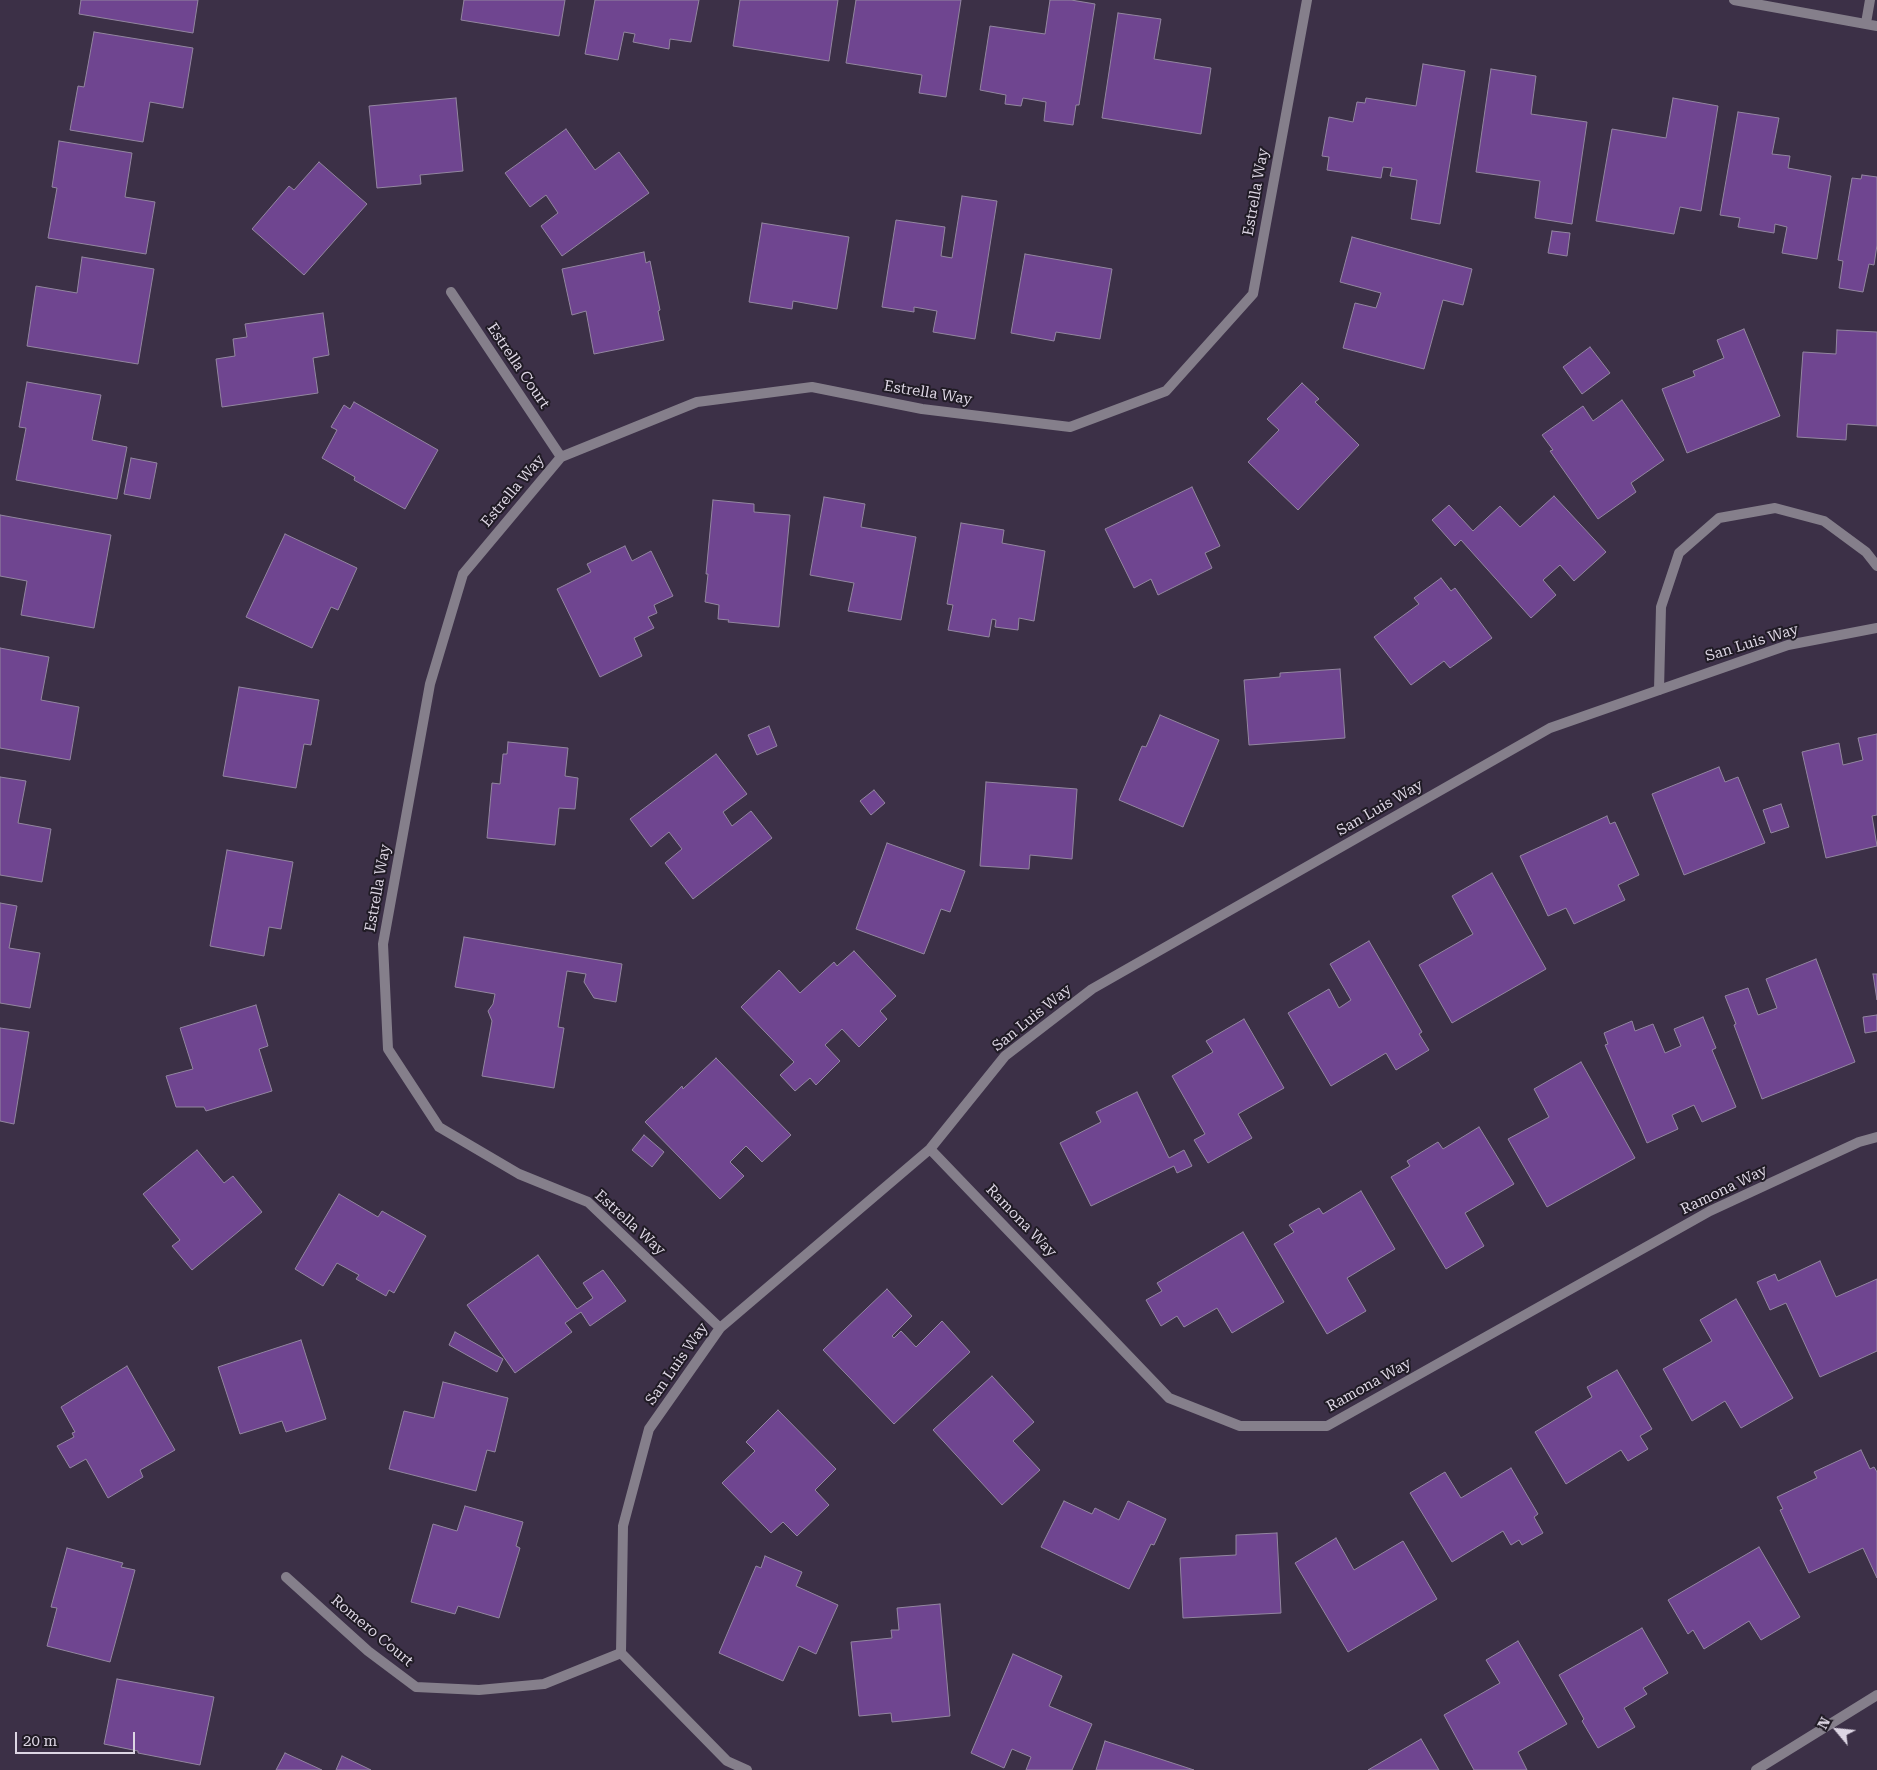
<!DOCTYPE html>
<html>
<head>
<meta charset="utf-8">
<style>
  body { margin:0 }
  #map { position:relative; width:1877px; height:1770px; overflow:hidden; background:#3c3047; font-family:"Roboto Serif",serif }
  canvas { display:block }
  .north { position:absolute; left:1812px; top:1705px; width:50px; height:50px; -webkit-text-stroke:4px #201b25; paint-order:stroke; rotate:298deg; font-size:14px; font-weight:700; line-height:20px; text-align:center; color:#ddd6e4 }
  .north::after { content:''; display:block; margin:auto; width:18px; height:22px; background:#ddd6e4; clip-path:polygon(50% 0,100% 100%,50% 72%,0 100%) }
  .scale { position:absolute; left:15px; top:1732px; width:120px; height:22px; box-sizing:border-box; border:2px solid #ddd6e4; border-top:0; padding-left:6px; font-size:15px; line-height:18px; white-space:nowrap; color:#ddd6e4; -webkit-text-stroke:4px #201b25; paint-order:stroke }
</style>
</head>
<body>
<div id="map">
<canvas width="1877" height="1770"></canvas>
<div class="north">N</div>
<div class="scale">20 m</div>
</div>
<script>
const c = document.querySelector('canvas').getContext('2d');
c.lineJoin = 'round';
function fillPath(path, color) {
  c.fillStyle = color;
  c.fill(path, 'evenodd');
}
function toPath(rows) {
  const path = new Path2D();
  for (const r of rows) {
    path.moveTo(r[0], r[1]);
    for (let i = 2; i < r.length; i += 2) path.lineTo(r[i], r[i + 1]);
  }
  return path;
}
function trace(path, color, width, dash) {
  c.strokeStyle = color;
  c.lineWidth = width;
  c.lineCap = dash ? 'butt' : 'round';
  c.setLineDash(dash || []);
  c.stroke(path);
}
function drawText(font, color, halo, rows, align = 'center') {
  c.font = font + ' "Roboto Serif",serif';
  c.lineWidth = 4;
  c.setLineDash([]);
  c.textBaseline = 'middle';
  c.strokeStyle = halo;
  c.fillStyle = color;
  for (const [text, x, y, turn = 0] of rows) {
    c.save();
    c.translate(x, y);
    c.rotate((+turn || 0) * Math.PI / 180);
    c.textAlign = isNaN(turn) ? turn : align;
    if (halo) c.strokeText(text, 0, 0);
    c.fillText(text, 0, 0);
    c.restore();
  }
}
const building = toPath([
  [81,0,198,0,193,33,79,14,81,0],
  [464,0,565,0,559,36,461,20,464,0],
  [595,0,699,0,691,42,670,39,669,49,633,42,635,34,624,32,618,60,585,54,595,0],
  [740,0,838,0,829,61,733,46,740,0],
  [856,0,961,0,946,97,919,93,922,75,846,63,856,0],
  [1050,0,1071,0,1095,4,1079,105,1076,105,1073,125,1044,121,1046,102,1023,98,1021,106,1005,104,1006,95,980,90,990,26,1045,34,1050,0],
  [1118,13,1161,19,1154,59,1211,68,1201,134,1102,118,1118,13],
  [94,32,193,48,183,108,150,102,143,142,70,130,78,86,84,87,94,32],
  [1423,64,1465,71,1440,224,1411,219,1417,180,1390,176,1392,168,1383,167,1381,178,1327,170,1329,157,1322,156,1329,117,1353,122,1357,102,1365,103,1366,98,1416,106,1423,64],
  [1491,69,1536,76,1531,114,1587,122,1572,224,1535,218,1540,181,1476,172,1491,69],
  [456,98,463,171,420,175,421,184,377,188,369,106,456,98],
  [1673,98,1718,106,1701,211,1680,207,1674,234,1596,221,1612,129,1666,138,1673,98],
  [1738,112,1779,118,1772,154,1790,156,1788,168,1831,176,1817,259,1782,253,1787,227,1775,224,1774,233,1738,227,1740,218,1720,215,1738,112],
  [566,129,595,170,619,152,649,193,562,256,541,226,558,213,546,195,530,207,505,173,566,129],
  [59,141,132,153,125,197,155,202,146,254,48,238,57,188,52,187,59,141],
  [319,162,367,204,304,275,252,229,289,186,294,190,319,162],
  [1862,175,1877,177,1877,245,1874,265,1869,264,1863,292,1839,288,1843,261,1838,260,1852,178,1861,179,1862,175],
  [962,196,997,201,975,339,933,332,937,311,914,307,914,312,882,307,896,220,945,227,941,256,952,258,962,196],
  [762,223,849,237,837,309,793,301,792,309,749,302,762,223],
  [1552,231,1570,233,1567,256,1548,253,1552,231],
  [1352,237,1472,269,1463,305,1443,300,1424,369,1343,348,1355,303,1376,308,1381,293,1340,282,1352,237],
  [644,252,646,263,650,261,660,310,658,311,664,340,594,354,586,311,572,315,562,269,644,252],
  [1025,254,1112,269,1100,339,1056,332,1054,341,1011,333,1025,254],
  [82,257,154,269,138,364,27,346,36,286,77,293,82,257],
  [323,313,329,355,313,358,318,393,222,407,216,359,235,356,233,339,247,337,245,324,323,313],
  [1744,329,1780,416,1687,453,1662,389,1695,376,1693,371,1724,358,1717,340,1744,329],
  [1837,330,1877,332,1877,426,1847,424,1846,440,1797,437,1803,352,1836,354,1837,330],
  [1590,347,1610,373,1582,394,1563,367,1590,347],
  [27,382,101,395,92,440,127,447,117,499,16,480,26,428,19,427,27,382],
  [1302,383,1319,399,1315,402,1359,445,1298,510,1248,462,1279,430,1267,419,1302,383],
  [1622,400,1664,460,1631,483,1636,492,1598,519,1550,451,1553,450,1542,435,1583,406,1593,421,1622,400],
  [354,402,438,450,405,509,354,480,355,477,322,458,337,430,331,427,344,405,350,409,354,402],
  [131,458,157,463,150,499,124,494,131,458],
  [1192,487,1220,546,1205,553,1212,568,1158,595,1151,579,1134,588,1105,529,1192,487],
  [1554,496,1606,552,1574,581,1560,565,1543,580,1556,595,1531,618,1461,540,1455,546,1432,520,1449,505,1473,531,1500,506,1520,527,1554,496],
  [824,497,865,504,861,527,916,537,901,620,848,611,854,583,810,575,824,497],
  [713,500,754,504,754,512,790,515,779,627,728,622,729,620,718,619,719,605,705,602,708,574,706,574,713,500],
  [0,515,111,535,94,628,21,615,27,581,0,576,0,515],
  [961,523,1004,530,1002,543,1045,551,1034,621,1019,618,1018,630,995,627,996,620,992,619,989,637,948,630,953,605,947,604,961,523],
  [285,534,357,568,338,610,331,607,312,648,246,617,285,534],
  [625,546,632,561,651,551,673,596,654,605,657,613,648,617,654,628,634,638,642,656,600,677,557,589,591,572,587,564,625,546],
  [1441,578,1451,591,1455,588,1492,638,1450,668,1444,661,1411,685,1374,637,1419,604,1414,598,1441,578],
  [0,648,49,657,41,700,79,707,70,760,0,748,0,648],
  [1340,669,1345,738,1249,745,1244,680,1280,677,1280,673,1340,669],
  [239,687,319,700,311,745,304,744,296,788,223,776,239,687],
  [1160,715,1219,740,1183,827,1119,800,1142,746,1146,747,1160,715],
  [769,726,777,746,757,755,748,735,769,726],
  [1877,734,1877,815,1872,816,1877,846,1826,858,1802,752,1839,743,1843,765,1863,760,1858,738,1877,734],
  [508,742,568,748,565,776,578,778,575,809,559,808,555,845,487,838,492,783,500,784,503,754,507,754,508,742],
  [716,754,747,794,723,812,732,826,751,811,772,838,693,899,665,863,682,849,669,832,651,847,630,819,716,754],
  [1719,767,1725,782,1738,777,1765,843,1684,875,1652,794,1719,767],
  [0,777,26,781,18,823,51,829,42,882,0,875,0,777],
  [986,782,1077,789,1072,859,1030,855,1029,869,980,866,986,782],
  [874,790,885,803,871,815,860,801,874,790],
  [1781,804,1789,827,1771,833,1763,810,1781,804],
  [1607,816,1610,824,1615,822,1639,875,1618,885,1625,900,1574,924,1566,908,1548,916,1520,856,1607,816],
  [887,843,965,871,950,912,941,909,924,954,856,929,887,843],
  [227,850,293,862,281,929,269,927,264,956,210,946,227,850],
  [1492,873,1546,969,1452,1023,1419,965,1473,934,1452,896,1492,873],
  [0,903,17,906,9,948,40,953,30,1008,0,1003,0,903],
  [464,937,622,964,616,1002,594,998,584,982,586,974,567,971,558,1027,564,1028,554,1088,482,1076,492,1021,488,1011,493,1004,495,994,455,987,464,937],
  [1369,941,1422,1032,1419,1034,1429,1050,1396,1070,1386,1053,1331,1086,1288,1013,1329,989,1339,1008,1351,1000,1330,964,1369,941],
  [854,951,896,996,880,1011,887,1019,859,1047,842,1029,825,1045,840,1061,816,1085,810,1078,795,1091,780,1075,794,1062,741,1007,779,970,800,993,834,962,837,966,854,951],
  [1816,959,1855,1062,1762,1099,1734,1025,1736,1024,1725,996,1748,988,1758,1015,1777,1008,1766,979,1816,959],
  [1873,974,1877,974,1877,1000,1873,974],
  [256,1005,268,1046,259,1049,272,1091,206,1111,204,1107,176,1107,166,1076,193,1069,180,1028,256,1005],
  [1877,1015,1877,1031,1865,1033,1863,1017,1877,1015],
  [1703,1017,1716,1048,1712,1050,1736,1107,1702,1122,1694,1105,1672,1115,1678,1129,1647,1143,1605,1045,1608,1044,1604,1033,1632,1021,1635,1031,1653,1024,1665,1053,1681,1046,1674,1029,1703,1017],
  [1244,1019,1284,1088,1238,1114,1252,1138,1208,1163,1194,1140,1205,1134,1172,1076,1213,1052,1206,1041,1244,1019],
  [0,1028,29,1032,14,1124,0,1121,0,1028],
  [716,1058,791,1135,762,1162,746,1146,730,1162,744,1176,720,1199,645,1122,682,1086,683,1089,716,1058],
  [1581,1062,1635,1158,1547,1207,1508,1139,1549,1117,1534,1089,1581,1062],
  [1137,1092,1169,1158,1184,1150,1192,1166,1177,1173,1174,1166,1091,1206,1060,1143,1101,1122,1096,1112,1137,1092],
  [1479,1127,1514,1184,1465,1213,1484,1246,1446,1269,1391,1177,1410,1166,1407,1161,1438,1142,1443,1149,1479,1127],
  [644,1135,664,1152,652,1167,632,1150,644,1135],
  [197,1150,224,1183,233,1176,262,1212,192,1270,172,1246,180,1240,143,1194,197,1150],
  [1361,1191,1395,1249,1347,1278,1366,1311,1327,1334,1274,1244,1294,1232,1289,1225,1319,1208,1323,1214,1361,1191],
  [339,1194,378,1217,382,1211,426,1236,394,1293,389,1290,386,1296,356,1279,359,1275,337,1263,323,1286,295,1269,339,1194],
  [1243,1232,1284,1302,1232,1333,1217,1308,1184,1327,1177,1316,1161,1326,1146,1300,1162,1291,1157,1283,1243,1232],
  [538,1255,577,1309,593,1298,583,1283,603,1270,626,1301,590,1326,581,1312,565,1323,572,1332,515,1373,467,1305,538,1255],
  [1820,1261,1836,1297,1877,1279,1877,1351,1820,1377,1786,1303,1770,1310,1757,1282,1775,1274,1778,1281,1820,1261],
  [887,1289,912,1316,892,1336,894,1338,901,1331,916,1347,942,1321,970,1352,894,1424,823,1350,887,1289],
  [1736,1299,1793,1398,1741,1428,1725,1401,1692,1421,1663,1369,1712,1341,1700,1320,1736,1299],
  [455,1332,503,1359,497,1372,449,1345,455,1332],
  [301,1340,326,1419,286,1432,282,1421,240,1434,218,1367,301,1340],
  [127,1366,175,1450,140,1470,143,1477,108,1498,86,1459,70,1468,57,1446,74,1437,72,1433,75,1432,61,1407,127,1366],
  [1617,1370,1652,1429,1640,1436,1648,1449,1628,1461,1621,1450,1566,1484,1535,1432,1592,1397,1587,1387,1617,1370],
  [992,1376,1034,1422,1013,1441,1040,1470,1002,1505,933,1430,992,1376],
  [443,1382,508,1398,495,1452,487,1450,476,1491,389,1469,404,1411,434,1418,443,1382],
  [778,1410,836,1469,815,1490,829,1505,797,1536,783,1522,771,1533,722,1483,755,1451,746,1442,778,1410],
  [1861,1450,1870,1469,1874,1467,1877,1472,1877,1578,1863,1548,1809,1573,1780,1510,1783,1509,1777,1497,1817,1478,1814,1472,1861,1450],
  [1511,1468,1538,1514,1534,1517,1543,1533,1522,1545,1519,1540,1511,1545,1503,1531,1452,1562,1410,1493,1445,1472,1461,1498,1511,1468],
  [1064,1501,1092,1514,1095,1508,1119,1520,1128,1501,1166,1519,1154,1545,1151,1544,1129,1589,1041,1547,1064,1501],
  [465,1506,523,1522,516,1546,520,1548,499,1618,458,1606,455,1614,411,1602,433,1524,457,1531,465,1506],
  [1277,1533,1281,1613,1183,1618,1180,1558,1236,1555,1236,1535,1277,1533],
  [1336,1538,1354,1570,1403,1541,1437,1599,1348,1652,1295,1563,1336,1538],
  [1759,1547,1800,1617,1761,1640,1749,1621,1704,1649,1693,1630,1688,1634,1668,1600,1759,1547],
  [67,1548,123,1563,121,1567,135,1570,110,1662,47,1646,57,1608,51,1607,67,1548],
  [765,1556,802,1572,796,1586,838,1605,816,1654,799,1646,783,1681,719,1653,756,1566,761,1568,765,1556],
  [940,1604,950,1716,892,1722,891,1713,859,1716,851,1642,892,1638,891,1630,899,1630,897,1608,940,1604],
  [1642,1628,1668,1673,1643,1688,1647,1694,1624,1708,1635,1727,1598,1748,1582,1721,1584,1719,1559,1675,1642,1628],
  [1518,1641,1567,1724,1518,1752,1527,1770,1474,1770,1444,1715,1500,1683,1486,1660,1518,1641],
  [1013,1654,1062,1676,1049,1706,1092,1724,1072,1770,1026,1770,1031,1757,1012,1749,1004,1768,971,1753,1013,1654],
  [117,1679,214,1697,200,1765,138,1753,138,1751,104,1744,117,1679],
  [1421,1739,1439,1770,1368,1770,1421,1739],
  [1105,1741,1194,1770,1096,1770,1105,1741],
  [285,1753,322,1770,276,1770,285,1753],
  [342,1756,371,1770,336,1770,342,1756]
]);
const service = toPath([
  [1659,690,1661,607,1679,553,1719,518,1775,508,1824,521,1866,552,1877,566]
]);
const minor = toPath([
  [1734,0,1877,26],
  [1866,23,1870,0],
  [451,292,561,457],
  [930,1149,1169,1398,1240,1426,1327,1426,1710,1211,1859,1142,1877,1137],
  [720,1328,588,1202,519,1174,439,1127,388,1049,383,944,430,684,463,574,561,457,697,402,812,387,922,409,1070,427,1166,391,1253,294,1307,0],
  [286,1577,368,1651,416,1687,479,1690,544,1684,621,1653],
  [747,1770,727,1761,621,1653,623,1526,649,1429,720,1328,930,1149,1005,1056,1092,989,1550,728,1788,645,1877,628],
  [1756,1770,1877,1695]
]);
const streetNames = [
  ["Estrella Way",1256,192,-80],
  ["Estrella Court",518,366,56],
  ["Estrella Way",928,393,9],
  ["Estrella Way",513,491,-50],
  ["San Luis Way",1752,643,-17],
  ["San Luis Way",1380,808,-30],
  ["Estrella Way",378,888,-80],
  ["San Luis Way",1032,1018,-39],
  ["Ramona Way",1724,1190,-26],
  ["Ramona Way",1021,1221,46],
  ["Estrella Way",630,1223,42],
  ["San Luis Way",677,1364,-55],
  ["Ramona Way",1369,1385,-29],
  ["Romero Court",372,1631,40]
];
fillPath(building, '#6f4590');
trace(building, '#9386a0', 1);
trace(service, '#857f8b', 10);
trace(minor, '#857f8b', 10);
drawText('15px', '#ddd6e4', '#201b25', streetNames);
</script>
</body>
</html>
